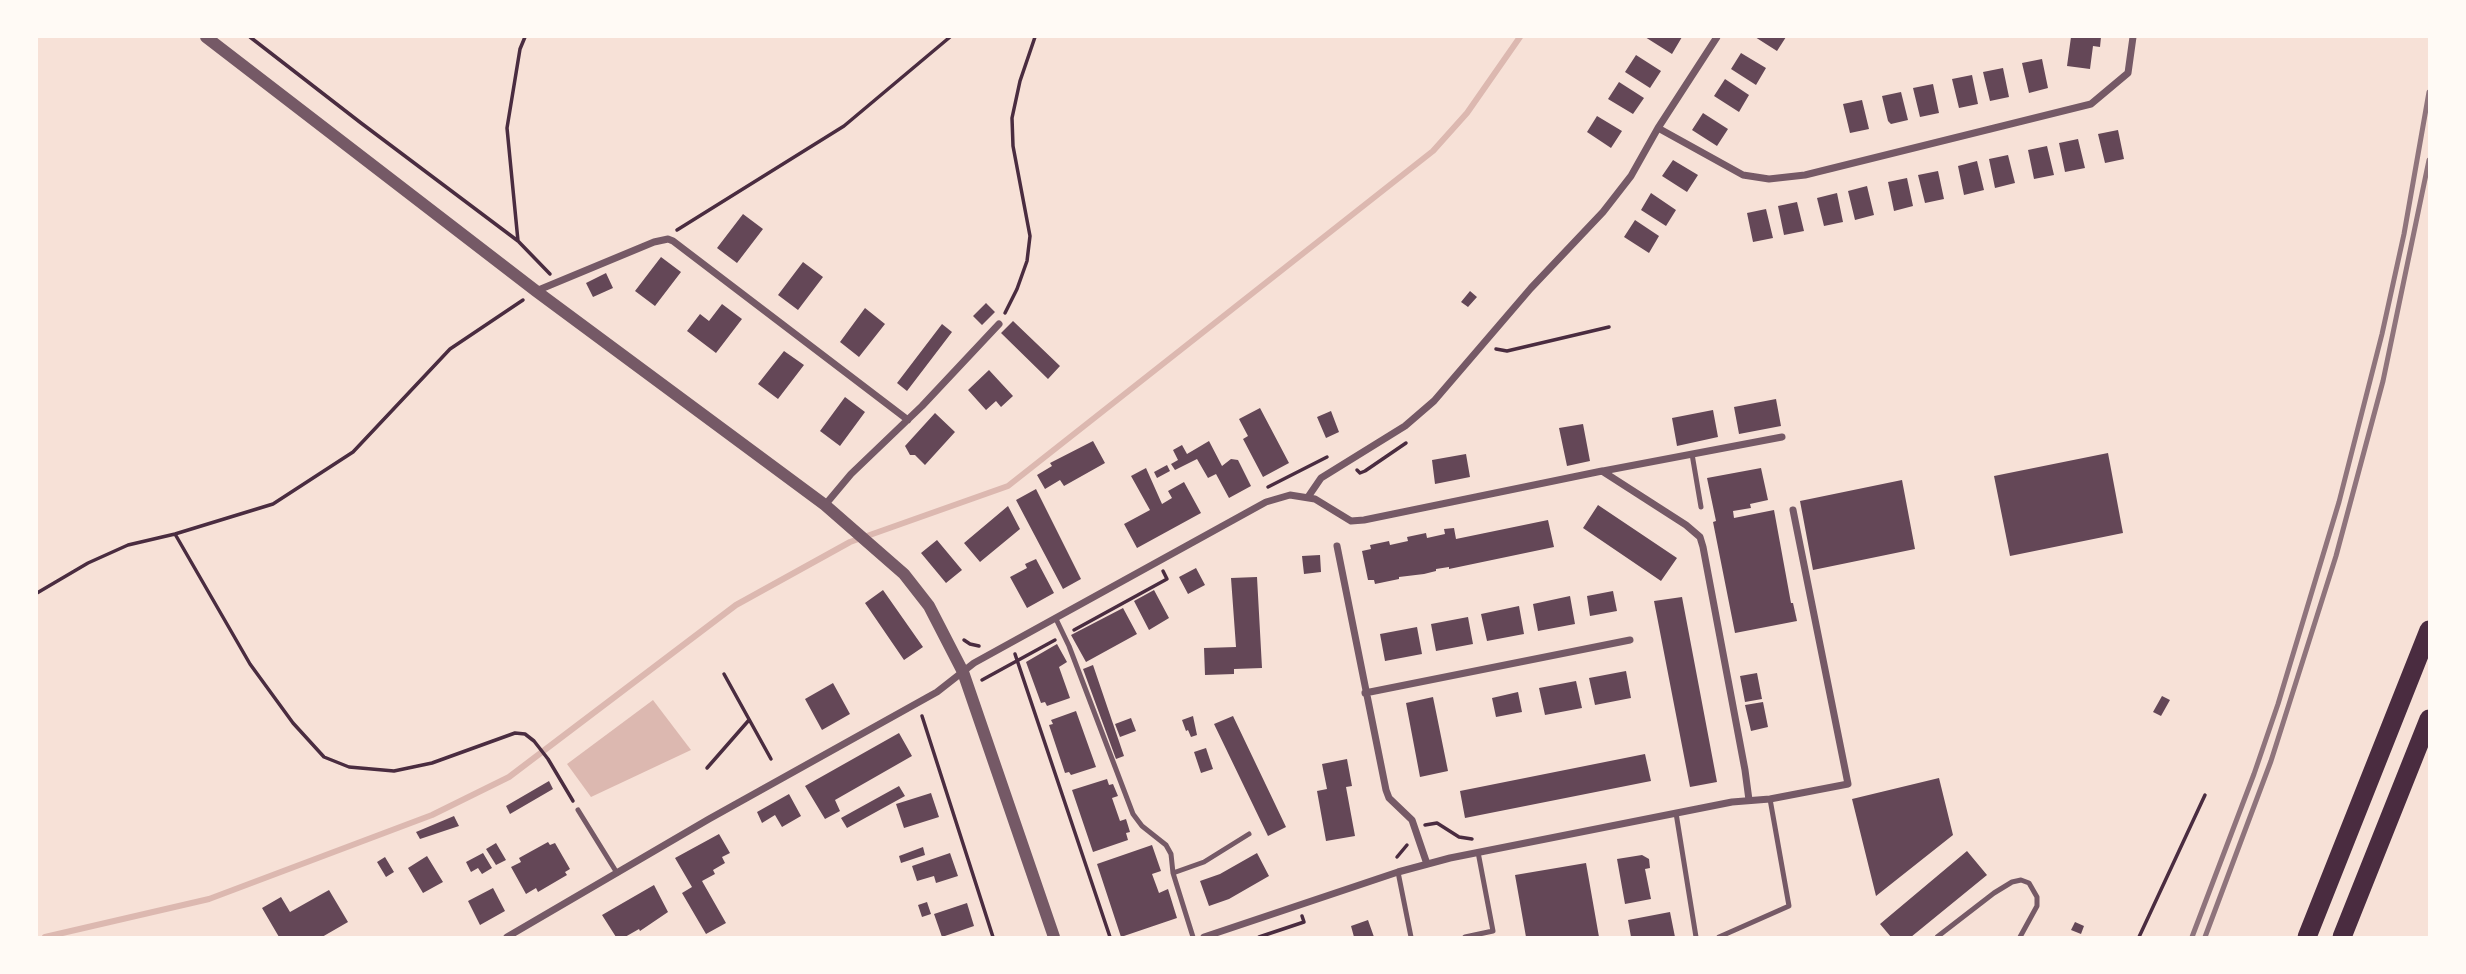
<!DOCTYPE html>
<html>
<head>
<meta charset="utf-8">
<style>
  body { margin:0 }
  #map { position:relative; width:2466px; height:974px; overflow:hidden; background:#f7e1d7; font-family:"Archivo Narrow",sans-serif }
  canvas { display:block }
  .frame { position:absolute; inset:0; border:38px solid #fffaf5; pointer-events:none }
</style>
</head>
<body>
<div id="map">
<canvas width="2466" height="974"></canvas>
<div class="frame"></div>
</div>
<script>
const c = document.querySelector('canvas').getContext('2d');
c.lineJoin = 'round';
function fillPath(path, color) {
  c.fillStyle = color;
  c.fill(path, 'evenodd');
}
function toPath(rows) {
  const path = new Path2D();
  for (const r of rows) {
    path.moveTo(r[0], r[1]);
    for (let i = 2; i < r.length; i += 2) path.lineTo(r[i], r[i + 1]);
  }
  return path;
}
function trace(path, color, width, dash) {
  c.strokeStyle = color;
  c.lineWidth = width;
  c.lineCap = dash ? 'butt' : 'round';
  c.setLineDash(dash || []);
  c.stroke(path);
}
const water = toPath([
  [653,700,691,750,591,797,567,764]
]);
const stream = toPath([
  [45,937,209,899,432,815,509,777,736,605,850,542,1008,486,1433,151,1467,113,1520,37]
]);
const building = toPath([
  [1645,37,1682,37,1672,54],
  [1755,37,1786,37,1777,51],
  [2071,37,2101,37,2100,47,2093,46,2090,69,2067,66],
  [1741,53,1766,68,1756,85,1731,69],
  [1636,55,1661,71,1650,88,1625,72],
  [2042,59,2048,88,2029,93,2022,63],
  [2003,68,2009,97,1990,101,1983,72],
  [1972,75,1978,104,1959,108,1952,79],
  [1725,79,1749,95,1739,112,1714,96],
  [1619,82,1644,98,1633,114,1608,99],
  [1933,84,1939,113,1920,117,1913,88],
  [1901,92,1908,120,1891,124,1888,121,1882,96],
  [1862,100,1869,129,1850,133,1843,104],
  [1703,113,1728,129,1717,146,1692,130],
  [1597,116,1622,131,1611,148,1587,132],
  [2118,130,2124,159,2105,163,2098,134],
  [2078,139,2085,168,2065,172,2059,143],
  [2047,146,2054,175,2034,179,2028,150],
  [2008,155,2015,183,1995,188,1989,159],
  [1673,160,1698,175,1687,192,1662,176],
  [1977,161,1984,190,1964,195,1958,166],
  [1938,171,1944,199,1925,203,1918,175],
  [1907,178,1913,206,1894,211,1888,182],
  [1867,186,1874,215,1855,220,1848,191],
  [1651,193,1676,210,1666,226,1641,210],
  [1837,193,1843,222,1824,226,1817,198],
  [1797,202,1804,231,1784,235,1778,206],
  [1766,209,1773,238,1753,242,1747,213],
  [743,214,763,229,737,263,717,248],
  [1635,220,1659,236,1649,253,1624,237],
  [661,257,681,272,655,306,635,291],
  [803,262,823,277,798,310,778,295],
  [606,273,613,288,593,297,586,283],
  [1470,291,1477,297,1468,307,1461,302],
  [986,303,995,312,982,325,973,316],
  [722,304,742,319,716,353,687,331,700,314,709,321],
  [865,308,885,324,859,357,840,342],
  [1013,321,1060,366,1048,379,1001,333],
  [942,324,952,332,907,391,897,383],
  [784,351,804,365,778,399,758,384],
  [989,370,1013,396,1001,407,996,401,986,410,968,390],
  [845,397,865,412,840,446,820,431],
  [1776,399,1781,426,1739,434,1734,407],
  [1260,408,1289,463,1263,477,1243,439,1248,436,1239,419],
  [1713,410,1718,437,1677,446,1672,418],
  [1331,411,1339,432,1326,438,1317,417],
  [935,413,955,432,925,465,915,455,910,455,905,446],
  [1583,424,1590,461,1567,466,1559,428],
  [1093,441,1105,463,1064,486,1060,480,1045,489,1037,475,1052,466,1050,463],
  [1209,441,1222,466,1231,459,1238,460,1251,486,1229,498,1216,474,1208,478,1197,459,1175,470,1171,464,1178,460,1173,450,1182,445,1187,454],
  [2108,453,2123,533,2010,556,1994,476],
  [1466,454,1470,477,1435,484,1432,460],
  [1167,465,1170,471,1157,478,1154,472],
  [1146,468,1162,504,1172,498,1168,491,1184,482,1201,513,1137,548,1124,524,1150,510,1131,476],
  [1761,468,1768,500,1750,504,1751,508,1733,511,1734,518,1774,510,1791,603,1793,603,1797,621,1735,633,1713,522,1716,521,1707,478],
  [1902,480,1915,549,1813,570,1800,501],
  [1036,489,1081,579,1063,589,1016,500],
  [1598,505,1677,558,1661,581,1583,528],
  [1008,506,1020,529,980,562,964,543],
  [1548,520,1554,547,1449,569,1449,567,1436,569,1436,571,1424,574,1399,577,1399,579,1375,584,1374,580,1368,580,1362,551,1371,549,1370,545,1389,541,1390,545,1408,541,1407,537,1426,533,1427,538,1445,534,1444,529,1454,528,1456,539],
  [937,540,962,570,946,583,921,553],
  [1320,555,1321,572,1304,574,1302,556],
  [1036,559,1054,593,1027,608,1010,577,1027,568,1025,564],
  [1196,568,1205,585,1188,594,1179,577],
  [1257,577,1262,668,1234,669,1234,674,1205,675,1204,648,1236,647,1231,578],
  [883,590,923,647,904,660,865,603],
  [1154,590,1169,618,1149,630,1134,601],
  [1613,591,1617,611,1590,616,1587,596],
  [1570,596,1575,624,1538,631,1533,604],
  [1682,597,1717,782,1690,787,1654,601],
  [1519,606,1524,634,1487,641,1481,614],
  [1123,608,1137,634,1086,662,1071,635],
  [1468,617,1473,644,1436,651,1431,624],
  [1417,627,1422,654,1385,661,1380,634],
  [1057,644,1067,662,1059,667,1070,698,1047,706,1045,702,1041,703,1026,662],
  [1093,665,1124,756,1116,759,1083,669],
  [1626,671,1631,698,1595,705,1589,678],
  [1757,673,1762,699,1745,702,1740,676],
  [1576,681,1582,708,1545,715,1539,688],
  [833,683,850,714,822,730,805,699],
  [1518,692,1522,712,1496,717,1492,698],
  [2162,696,2170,700,2161,716,2153,712],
  [1433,697,1448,771,1420,777,1406,703],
  [1763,702,1768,727,1751,731,1745,705],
  [1076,711,1096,767,1071,775,1069,772,1065,773,1049,725,1053,724,1051,720],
  [1193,716,1197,735,1191,737,1188,730,1186,731,1182,720],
  [1233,716,1286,827,1268,836,1214,724],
  [1131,718,1136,731,1120,737,1115,724],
  [899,733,912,756,835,800,840,811,825,819,805,786],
  [1206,748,1213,769,1201,773,1194,752],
  [1645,754,1651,781,1465,818,1460,791],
  [1347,759,1352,786,1346,787,1355,836,1326,841,1317,791,1327,789,1322,764],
  [1939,778,1953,835,1876,896,1852,799],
  [1107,779,1109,785,1113,784,1118,796,1112,798,1120,821,1126,819,1130,832,1126,833,1128,840,1093,852,1072,790],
  [549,781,553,789,510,814,506,806],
  [899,786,905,796,847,828,841,818],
  [931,793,939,817,904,828,896,804],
  [789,794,801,816,782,827,775,815,762,823,757,812],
  [454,816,459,826,420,839,416,832],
  [719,834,730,853,722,857,725,863,713,870,715,874,702,881,726,923,706,934,682,893,692,887,675,858],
  [548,842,550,845,555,843,570,869,565,872,567,875,538,892,536,888,526,894,511,867,521,862,519,858],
  [496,843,506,860,496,865,486,849],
  [1152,845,1161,871,1152,874,1159,893,1168,889,1177,918,1121,937,1097,864],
  [923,847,925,855,901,863,899,856],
  [1967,851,1987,875,1911,937,1891,937,1880,924],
  [483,853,492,868,482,874,478,868,471,872,466,862],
  [950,853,958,876,936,883,934,876,917,881,912,866],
  [1257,853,1269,876,1229,899,1209,906,1200,881,1220,874],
  [1642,855,1649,859,1650,868,1645,869,1651,899,1625,904,1617,859],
  [427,856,443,882,423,893,408,868],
  [385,857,394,872,386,877,377,862],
  [1586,863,1599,937,1526,937,1515,875],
  [654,885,668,912,640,931,639,929,625,937,616,937,602,915],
  [493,888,505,911,480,925,468,901],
  [329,890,348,922,322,937,279,937,262,908,281,897,290,912],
  [927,902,931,914,922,917,918,905],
  [967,903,974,926,942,937,934,914],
  [1670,912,1675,937,1631,937,1628,920],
  [1368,920,1374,937,1354,937,1351,926],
  [2075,922,2084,926,2081,934,2071,930]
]);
const path = toPath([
  [250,37,361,123,518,241,550,274],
  [677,230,844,126,950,37],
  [518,241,507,128,520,49,525,37],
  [1005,313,1017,289,1027,261,1030,236,1013,146,1012,118,1020,81,1035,37],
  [1496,349,1507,351,1609,327],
  [1357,470,1360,473,1365,471,1406,443],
  [1268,487,1327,457],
  [175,534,250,664,293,723,324,757,349,767,394,771,432,763,515,733,525,734,534,741,548,759,573,801],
  [37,593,88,563,128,545,175,534,273,504,353,452,450,349,523,300],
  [1074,630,1167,579,1163,571],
  [964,640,970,644,979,646],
  [1015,654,1110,937],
  [724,674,771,759],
  [982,680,1055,640],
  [922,716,993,937],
  [707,768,749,720],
  [1425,825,1437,823,1459,837,1472,839],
  [1397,857,1407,845],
  [1259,937,1304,922,1302,916],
  [2139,937,2205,795]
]);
const service = toPath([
  [1692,454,1701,507],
  [1056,619,1069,646,1133,814,1142,826,1166,845,1171,854,1173,873,1193,937],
  [578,810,617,873],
  [1676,813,1696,937],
  [1398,872,1411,937],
  [1173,873,1204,862,1249,834],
  [1465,937,1493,931,1478,852],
  [1719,937,1789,906,1770,799],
  [1937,937,1994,893,2012,882,2021,880,2029,883,2037,897,2037,906,2020,937]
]);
const minor = toPath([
  [1658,128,1743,175,1769,179,1805,175,2091,104,2128,73,2133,37],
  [536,291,654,242,668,239,673,241,908,420],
  [1603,471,1782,437],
  [1308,497,1321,478,1405,426,1434,401,1531,288,1603,212,1631,176,1658,128,1717,37],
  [825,505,851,474,922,406,999,324],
  [1337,546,1386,790,1389,798,1412,820,1427,864],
  [1365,693,1630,640],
  [507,937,709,819,937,692,974,663,1266,502,1290,495,1315,499,1351,521,1364,520,1602,471,1686,525,1700,537,1703,547,1745,770,1749,800],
  [1204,937,1398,872,1450,858,1732,802,1770,799,1848,784,1793,510]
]);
const tertiary = toPath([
  [206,37,536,291,825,505,904,574,929,606,963,672,1054,937]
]);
const trunk = toPath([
  [2307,937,2429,630],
  [2342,937,2429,719]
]);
const rail = toPath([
  [2192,937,2254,774,2278,704,2339,502,2382,334,2404,234,2429,92],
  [2205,937,2271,761,2336,556,2383,381,2429,160]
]);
fillPath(water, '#dcb8b0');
trace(stream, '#dcb8b0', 6);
fillPath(building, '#644757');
trace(path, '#4a2c40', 3.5);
trace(service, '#755966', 5);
trace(minor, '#755966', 7);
trace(tertiary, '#755966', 12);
trace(trunk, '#4a2c40', 19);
trace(rail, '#8f747c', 5);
</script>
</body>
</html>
